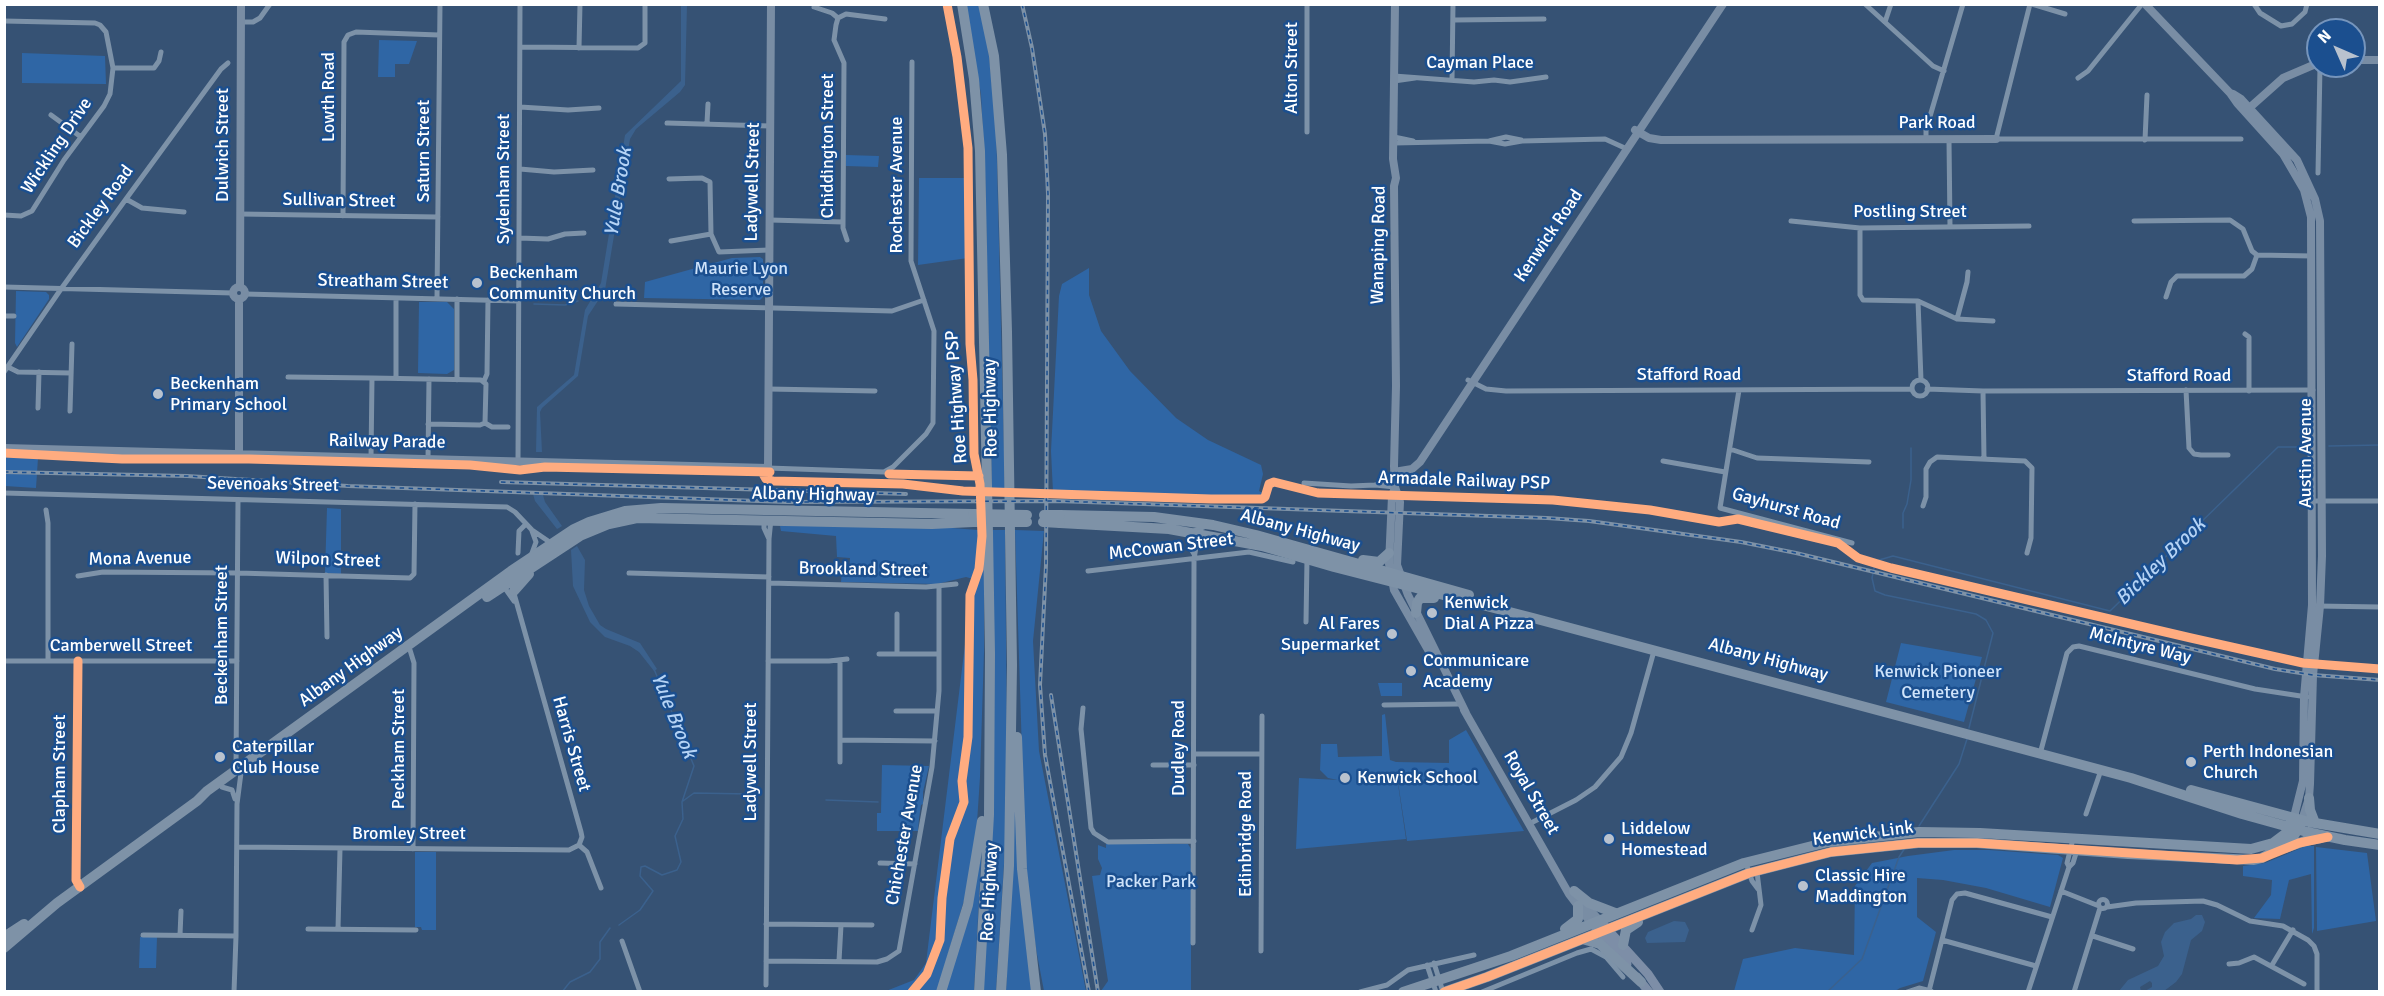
<!DOCTYPE html>
<html>
<head>
<meta charset="utf-8">
<style>
  body { margin:0 }
  #map { position:relative; width:2384px; height:996px; overflow:hidden; background:#365274; font-family:Signika,sans-serif }
  canvas { display:block }
  .frame { position:absolute; inset:0; border:6px solid #fff; pointer-events:none }
  .north { position:absolute; left:2306px; top:18px; width:60px; height:60px; box-sizing:border-box; background:#1b4f8f; border:2px solid #7695bc; border-radius:50%; rotate:315deg; font-size:16px; font-weight:700; line-height:24px; text-align:center; color:#fff }
  .north::after { content:''; display:block; margin:auto; width:21px; height:27px; background:#b9c2ce; clip-path:polygon(50% 0,100% 100%,50% 72%,0 100%) }
</style>
</head>
<body>
<div id="map">
<canvas width="2384" height="996"></canvas>
<div class="frame"></div>
<div class="north">N</div>
</div>
<script>
const c = document.querySelector('canvas').getContext('2d');
c.lineJoin = 'round';
function fillPath(path, color) {
  c.fillStyle = color;
  c.fill(path, 'evenodd');
}
function toPath(rows) {
  const path = new Path2D();
  for (const r of rows) {
    if (r.length === 3) {
      path.moveTo(r[0] + r[2], r[1]);
      path.arc(r[0], r[1], r[2], 0, 2 * Math.PI);
      continue;
    }
    path.moveTo(r[0], r[1]);
    for (let i = 2; i < r.length; i += 2) path.lineTo(r[i], r[i + 1]);
  }
  return path;
}
function trace(path, color, width, dash) {
  c.strokeStyle = color;
  c.lineWidth = width;
  c.lineCap = dash ? 'butt' : 'round';
  c.setLineDash(dash || []);
  c.stroke(path);
}
function drawText(font, color, halo, rows, align = 'center') {
  c.font = font + ' Signika,sans-serif';
  c.lineWidth = 5;
  c.setLineDash([]);
  c.textBaseline = 'middle';
  c.strokeStyle = halo;
  c.fillStyle = color;
  for (const [text, x, y, turn = 0] of rows) {
    c.save();
    c.translate(x, y);
    c.rotate((+turn || 0) * Math.PI / 180);
    c.textAlign = isNaN(turn) ? turn : align;
    if (halo) c.strokeText(text, 0, 0);
    c.fillText(text, 0, 0);
    c.restore();
  }
}
const green = toPath([
  [965,5,980,5,988,47,996,123,1005,490,992,491,985,174,981,94],
  [379,40,417,41,409,64,395,64,395,77,378,77],
  [22,53,105,56,106,84,22,83],
  [846,155,879,156,878,167,846,166],
  [919,178,966,178,968,258,918,265],
  [760,257,763,259,763,297,760,300,644,298,645,282,732,258],
  [1089,268,1089,295,1101,331,1130,371,1176,418,1208,440,1261,465,1263,474,1259,491,1268,496,1264,502,1053,492,1051,451,1059,296,1062,284],
  [16,291,46,292,49,295,49,299,17,347,15,343],
  [419,302,447,302,454,309,454,370,447,374,418,373],
  [5,456,38,458,36,488,5,486],
  [327,508,341,509,341,574,325,573],
  [780,526,926,526,978,530,984,534,984,652,980,777,976,838,968,887,937,991,886,991,914,980,926,963,973,579,966,577,937,584,841,582,842,571,849,572,850,558,837,557,836,536,781,531],
  [992,530,1005,530,1007,748,1005,848,996,991,982,992],
  [1015,530,1044,531,1033,641,1039,751,1086,991,1044,991,1036,949,1026,880],
  [1901,643,1982,657,1964,722,1886,702],
  [1378,683,1402,683,1402,696,1381,696],
  [1385,714,1390,760,1396,762,1449,763,1449,740,1466,730,1524,831,1407,841,1398,782,1393,783,1398,784,1406,839,1296,849,1299,778,1338,780,1328,778,1320,770,1321,744,1337,744,1338,757,1382,756,1382,715],
  [882,765,929,766,923,792,923,804,921,805,919,819,918,831,877,831,877,813,881,813],
  [1015,792,1035,991,1006,992],
  [982,844,974,991,943,992],
  [1106,844,1188,844,1191,849,1191,991,1101,991,1108,981,1092,876,1100,875,1102,868,1098,859,1098,845,1106,848],
  [2306,846,2314,846,2314,928,2312,934,2311,874,2289,880,2280,919,2254,918,2271,895,2272,880,2243,876,2243,866,2265,863],
  [2316,847,2367,853,2376,921,2317,931],
  [1954,850,1989,850,2058,855,2063,858,2050,907,1986,888,1943,880,1917,878,1917,917,1936,932,1923,981,1900,988,1895,991,1734,991,1743,959,1795,948,1854,955,1855,886,1872,863,1908,856],
  [415,852,436,852,436,930,422,930,421,927,415,927],
  [140,937,157,937,156,968,139,968]
]);
const water = toPath([
  [681,5,687,5,685,85,680,92,636,129,630,139,605,290,588,316,578,376,542,408,540,412,542,452,536,452,537,407,574,375,585,310,601,283,625,135,681,81],
  [533,494,543,495,545,502,562,526,559,528,557,529,535,501],
  [577,546,585,560,584,590,589,606,600,625,606,629,640,643,657,669,654,671,639,652,630,646,605,637,590,622,573,586,571,550],
  [2196,915,2202,915,2205,922,2202,931,2191,940,2182,974,2176,982,2164,991,2145,991,2152,987,2152,983,2150,981,2140,987,2141,991,2119,991,2128,980,2158,966,2164,956,2161,942,2165,932,2174,923,2191,919],
  [1674,921,1685,922,1689,930,1685,942,1647,943,1645,938,1648,932]
]);
const stream = toPath([
  [534,304,565,305,578,301],
  [2329,446,2380,445],
  [1903,528,1903,513,1907,504,1911,480,1911,448],
  [1969,728,1993,633,1986,620,1976,614,1885,595,1875,591,1872,578,1875,564,1879,560,1893,556,2110,611,2278,447,2304,447],
  [826,800,878,802],
  [683,801,694,793,749,794],
  [1919,826,1959,764,1967,739],
  [619,925,640,910,653,891,640,876,641,867,645,866,662,875,677,870,681,862,675,836,683,819,682,802,694,766,654,669],
  [562,992,570,982,590,972,600,959,600,942,610,928],
  [1827,992,1862,959,1899,857,1905,848]
]);
const street = toPath([
  [1307,4,1307,132],
  [1865,4,1933,66,1944,71],
  [2030,4,1996,139,2241,139],
  [2032,4,2065,14],
  [2254,4,2260,13,2281,26,2292,24,2305,12,2307,4],
  [814,7,832,13,838,18],
  [1454,20,1544,19],
  [4,21,95,23,100,25,106,32,113,68,110,94,104,106,64,160,32,211,21,216,4,215],
  [241,22,253,22,260,18,270,4],
  [1885,22,1891,4],
  [520,47,638,48,645,43,645,4],
  [579,48,580,4],
  [113,68,154,68,159,61,161,52],
  [1394,76,1474,82,1494,80,1510,82,1546,77],
  [2078,78,2088,71,2142,4],
  [1452,80,1453,4],
  [1394,81,1415,78],
  [520,107,568,110,599,108],
  [51,115,81,137],
  [667,123,770,126],
  [707,123,708,104],
  [1394,137,1413,141],
  [1926,140,1926,130,1963,4],
  [1949,140,1950,227],
  [2145,140,2147,95],
  [1489,141,1505,144,1522,141,1605,139,1627,149],
  [1394,143,1489,141,1506,137,1521,140],
  [520,169,554,172,593,170],
  [2318,173,2320,66],
  [669,179,702,178,710,182,711,234,719,252,769,250],
  [126,199,142,208,184,212],
  [240,214,438,217],
  [343,216,344,42,348,35,356,32,439,35],
  [770,220,843,222],
  [1791,221,1860,228,2029,226],
  [2134,221,2230,220,2243,229,2252,251,2257,255],
  [1860,228,1860,295,1863,300,1918,301,1957,319,1993,321],
  [519,238,548,239,565,234,584,233],
  [847,240,843,228,844,63,834,40,836,25,838,18,846,14,885,19],
  [671,241,711,234],
  [4,287,233,293],
  [245,294,519,301],
  [2166,297,2171,282,2177,276,2244,276,2252,269,2257,255,2312,256],
  [396,298,396,378],
  [437,298,440,4],
  [1918,301,1921,380],
  [616,304,892,311,924,300],
  [4,316,14,316],
  [1957,319,1967,282,1968,272],
  [2245,334,2249,337,2249,391],
  [8,367,18,372,71,373],
  [4,372,61,289,126,199,221,69,228,63],
  [288,377,372,378,371,458],
  [372,378,481,380,486,384,485,423,480,425,428,424],
  [457,380,457,299],
  [1468,380,1486,389,1506,391,1912,389],
  [1920,388,8],
  [484,381,487,374,488,300],
  [768,389,875,391],
  [1927,389,1983,391,2313,390],
  [1739,390,1720,508,1852,543],
  [2186,390,2189,448,2194,454,2201,455,2228,455],
  [1983,391,1984,459],
  [38,408,39,372],
  [70,411,72,344],
  [485,423,492,427,508,427],
  [1730,449,1757,458,1869,462],
  [428,460,429,379],
  [1663,461,1725,472],
  [518,462,520,4],
  [768,468,884,472,893,467,926,434,933,423,934,331,911,261,912,62],
  [1304,483,1351,486,1375,485,1395,480],
  [1375,485,1395,487],
  [4,493,507,507,515,512,532,530,551,543],
  [2313,501,2380,501],
  [1923,506,1926,497,1926,469,1930,462,1937,457,2025,461,2032,468,2031,538,2027,553],
  [46,510,48,523,48,661],
  [764,520,764,528,769,539],
  [518,553,519,531,526,524],
  [532,553,536,542,532,531],
  [1194,554,1191,549,1191,532,1204,527],
  [1088,571,1249,552,1293,562],
  [629,573,769,577],
  [326,575,327,637],
  [78,576,103,572,238,573,410,578,414,574,415,504],
  [769,583,926,587,956,584],
  [502,584,514,601],
  [513,590,581,832,582,837,579,845],
  [2317,606,2380,607],
  [1306,622,1307,559],
  [410,650,414,663,413,849],
  [879,654,939,654],
  [897,654,897,614],
  [840,660,840,762],
  [4,661,237,661],
  [78,661,76,870,76,880,79,886],
  [768,661,829,661,847,659],
  [1384,705,1459,704],
  [1083,708,1081,729,1091,828,1094,833,1108,842,1194,841],
  [896,711,937,711],
  [840,740,935,741],
  [1194,754,1261,754],
  [2040,754,2067,653,2073,647,2079,646,2255,689,2307,697],
  [1153,765,1194,765],
  [236,768,238,500],
  [222,787,232,790,235,799],
  [2086,814,2101,770],
  [1529,824,1576,800,1595,787,1621,757,1631,733,1654,651],
  [579,845,587,852,601,888],
  [237,847,569,850,579,845],
  [880,863,915,864],
  [1746,863,1752,881,1758,889],
  [2069,867,2067,863,2073,839],
  [2061,891,2099,906],
  [2103,904,4.5],
  [2107,907,2136,903,2203,901,2217,905,2250,921,2283,926,2308,940,2314,946,2317,954,2317,992],
  [766,924,872,925],
  [308,929,416,930],
  [338,929,340,849],
  [1752,930,1761,905,1757,872],
  [143,935,236,936],
  [180,935,181,911],
  [2093,936,2133,949],
  [1942,940,2036,966],
  [622,941,640,992],
  [1193,943,1194,559,1198,535],
  [1261,951,1262,716],
  [766,961,877,962,887,959,899,951,932,767,939,691,939,587],
  [839,961,841,925],
  [1434,963,1443,992],
  [2229,964,2239,963,2254,957,2304,984],
  [1427,965,1436,992],
  [2272,965,2293,930],
  [766,985,769,539,771,519],
  [1929,991,1952,900,1957,894,1965,893,2052,917],
  [234,992,236,936,237,804,241,773],
  [1360,992,1387,985,1408,970,1474,955],
  [1482,992,1577,953,1591,949,1606,957,1623,977],
  [1907,992,1919,988,1931,991],
  [2028,992,2069,867,2073,863,2077,850],
  [2074,992,2100,908]
]);
const secondary = toPath([
  [1395,4,1393,159,1396,178,1394,186,1396,386,1394,466,1395,487,1400,502,1397,565,1408,595,1466,713],
  [2145,4,2230,93,2237,103,2283,154,2304,190,2311,217,2312,605,2304,697,2303,781,2294,817],
  [2354,60,2380,60],
  [2233,94,2241,99,2297,160,2315,199,2320,221,2322,556,2320,606,2313,675,2310,784,2309,798,2302,820],
  [2247,110,2283,78,2318,63],
  [1635,130,1649,138,1661,140,1996,139],
  [239,293,6],
  [240,287,241,4],
  [239,299,239,455],
  [4,448,768,468,771,4],
  [1394,472,1412,469,1420,462,1723,4],
  [1395,487,1392,496,1389,564,1394,590,1431,655],
  [1464,710,1569,894,1591,923],
  [1583,902,1599,920]
]);
const primary = toPath([
  [1599,920,1648,974,1660,992],
  [1596,929,1627,964],
  [1637,977,1649,992]
]);
const highway = toPath([
  [962,4,974,79,980,151,988,533,990,654,989,815,979,992],
  [983,4,994,56,1002,155,1007,332,1012,665,1009,866,1001,992],
  [1060,515,1154,517,1213,525,1256,535,1469,595],
  [1060,523,1169,529,1262,546,1334,567,1533,618,2131,778,2242,814,2307,832,2345,840,2380,845],
  [1363,560,1379,562,1389,553],
  [514,591,529,574],
  [487,597,580,536,609,524,637,518,932,524,973,522],
  [1416,613,1417,603,1420,598,1434,598],
  [1017,737,1022,869,1036,992],
  [2191,790,2309,822,2380,834],
  [2309,798,2310,810,2315,823],
  [2285,848,2305,841,2321,838],
  [1574,891,1589,903,1615,913],
  [1565,929,1578,919,1578,906],
  [4,937,24,924],
  [1582,939,1600,944,1641,982],
  [1623,945,1626,930,1638,922],
  [4,948,57,903,197,801,207,791,511,571,574,529,589,522,625,511,661,508,973,514],
  [941,992,968,905,982,821],
  [1403,992,1511,956,1744,863,1828,842,1919,832,1980,833,2251,849,2273,843,2285,834,2291,823],
  [1444,992,1487,977,1749,873,1831,852,1918,843,1977,843,2128,854,2254,860,2262,858,2282,847,2293,837,2300,826]
]);
const rail = toPath([
  [1022,4,1032,48,1045,134,1048,194,1046,565,1040,685,1045,755,1089,992],
  [4,472,187,476,348,486,786,502,1057,501,1547,518,1589,521,1741,542,1796,553,2275,669,2313,675,2380,680],
  [501,482,906,494],
  [1051,695,1098,992]
]);
const highwayBridge = toPath([
  [973,514,1027,515],
  [1044,515,1060,515],
  [973,522,1027,522],
  [1043,522,1060,523]
]);
const cycleway = toPath([
  [4,453,122,459,249,459,470,465,520,470,545,467,770,472],
  [762,472,766,479,773,481,903,484,963,491,1211,499,1262,499,1265,497,1269,484,1274,482,1318,493,1553,500,1650,510,1719,522,1738,519,1838,543,1858,558,1891,568,2191,638,2303,663,2380,669],
  [889,474,979,476],
  [78,661,76,880,80,887],
  [912,992,927,974,940,940,942,898,950,839,964,802,962,781,968,737,970,595,979,569,982,536,980,484,974,454,973,380,970,344,968,148,957,57,947,4],
  [1444,992,1487,977,1749,873,1831,852,1918,843,1977,843,2237,860,2262,858,2299,843,2328,837]
]);
const markers = [
  [477,283,6,"#b9c2ce"],
  [158,394,6,"#b9c2ce"],
  [1432,613,6,"#b9c2ce"],
  [1392,634,6,"#b9c2ce"],
  [1411,671,6,"#b9c2ce"],
  [220,757,6,"#b9c2ce"],
  [2191,762,6,"#b9c2ce"],
  [1345,778,6,"#b9c2ce"],
  [1609,839,6,"#b9c2ce"],
  [1803,886,6,"#b9c2ce"]
];
const streetNames = [
  ["Cayman Place",1480,63],
  ["Alton Street",1292,68,-90],
  ["Lowth Road",329,97,-90],
  ["Park Road",1937,123],
  ["Dulwich Street",223,145,-90],
  ["Wickling Drive",57,146,-56],
  ["Chiddington Street",828,146,-90],
  ["Saturn Street",424,151,-90],
  ["Sydenham Street",504,179,-90],
  ["Ladywell Street",753,182,-89],
  ["Rochester Avenue",897,185,-90],
  ["Sullivan Street",339,201,1],
  ["Bickley Road",101,207,-54],
  ["Postling Street",1910,212],
  ["Kenwick Road",1549,236,-56],
  ["Wanaping Road",1379,245,-89],
  ["Streatham Street",383,282,1],
  ["Stafford Road",1689,375],
  ["Stafford Road",2179,376],
  ["Roe Highway PSP",957,397,-94],
  ["Roe Highway",991,408,-91],
  ["Railway Parade",387,442,1],
  ["Austin Avenue",2306,453,-90],
  ["Armadale Railway PSP",1464,481,2],
  ["Sevenoaks Street",273,485,1],
  ["Albany Highway",813,495,1],
  ["Gayhurst Road",1786,509,16],
  ["Albany Highway",1300,531,15],
  ["McCowan Street",1171,547,-7],
  ["Mona Avenue",140,559,-1],
  ["Wilpon Street",328,560,2],
  ["Brookland Street",863,570,1],
  ["Beckenham Street",222,635,-90],
  ["Camberwell Street",121,646],
  ["McIntyre Way",2140,646,14],
  ["Albany Highway",1768,660,15],
  ["Albany Highway",351,667,-36],
  ["Harris Street",571,744,74],
  ["Dudley Road",1179,748,-90],
  ["Peckham Street",399,749,-90],
  ["Ladywell Street",751,762,-90],
  ["Clapham Street",60,774,-90],
  ["Royal Street",1531,793,60],
  ["Bromley Street",409,834],
  ["Edinbridge Road",1246,834,-90],
  ["Kenwick Link",1863,834,-7],
  ["Chichester Avenue",905,835,-80],
  ["Roe Highway",990,892,-87]
];
const parkNames = [
  ["Maurie Lyon",741,269],
  ["Reserve",741,290],
  ["Kenwick Pioneer",1938,672],
  ["Cemetery",1938,693],
  ["Packer Park",1151,882]
];
const poiNames = [
  ["Beckenham",489,273],
  ["Community Church",489,294],
  ["Beckenham",170,384],
  ["Primary School",170,405],
  ["Kenwick",1444,603],
  ["Dial A Pizza",1444,624],
  ["Al Fares",1380,624,"right"],
  ["Supermarket",1380,645,"right"],
  ["Communicare",1423,661],
  ["Academy",1423,682],
  ["Caterpillar",232,747],
  ["Club House",232,768],
  ["Perth Indonesian",2203,752],
  ["Church",2203,773],
  ["Kenwick School",1357,778],
  ["Liddelow",1621,829],
  ["Homestead",1621,850],
  ["Classic Hire",1815,876],
  ["Maddington",1815,897]
];
const waterNames = [
  ["Yule Brook",619,192,-81],
  ["Bickley Brook",2161,562,-44],
  ["Yule Brook",673,716,68]
];
fillPath(green, '#2f66a5');
fillPath(water, '#3b618d');
trace(stream, '#3b618d', 1.5);
trace(street, '#7d92a8', 5);
trace(secondary, '#798da4', 8);
trace(primary, '#7d8ea7', 9);
trace(highway, '#7e92a7', 10);
trace(rail, '#7e92a7', 4);
trace(rail, '#1b4f8f', 1.5, [4.5]);
trace(highwayBridge, '#7e92a7', 10);
trace(cycleway, '#ffac80', 9);
for (const [x, y, r, color] of markers) {
  const dot = new Path2D();
  dot.arc(x, y, r, 0, 2 * Math.PI);
  c.fillStyle = color;
  c.fill(dot);
  trace(dot, '#1b4f8f', 2);
}
drawText('18px', '#fff', '#1b4f8f', streetNames);
drawText('18px', '#cfe3fa', '#1b4f8f', parkNames);
drawText('18px', '#fff', '#1b4f8f', poiNames, 'left');
drawText('italic 20px', '#b5d3f5', '#1b4f8f', waterNames);
</script>
</body>
</html>
